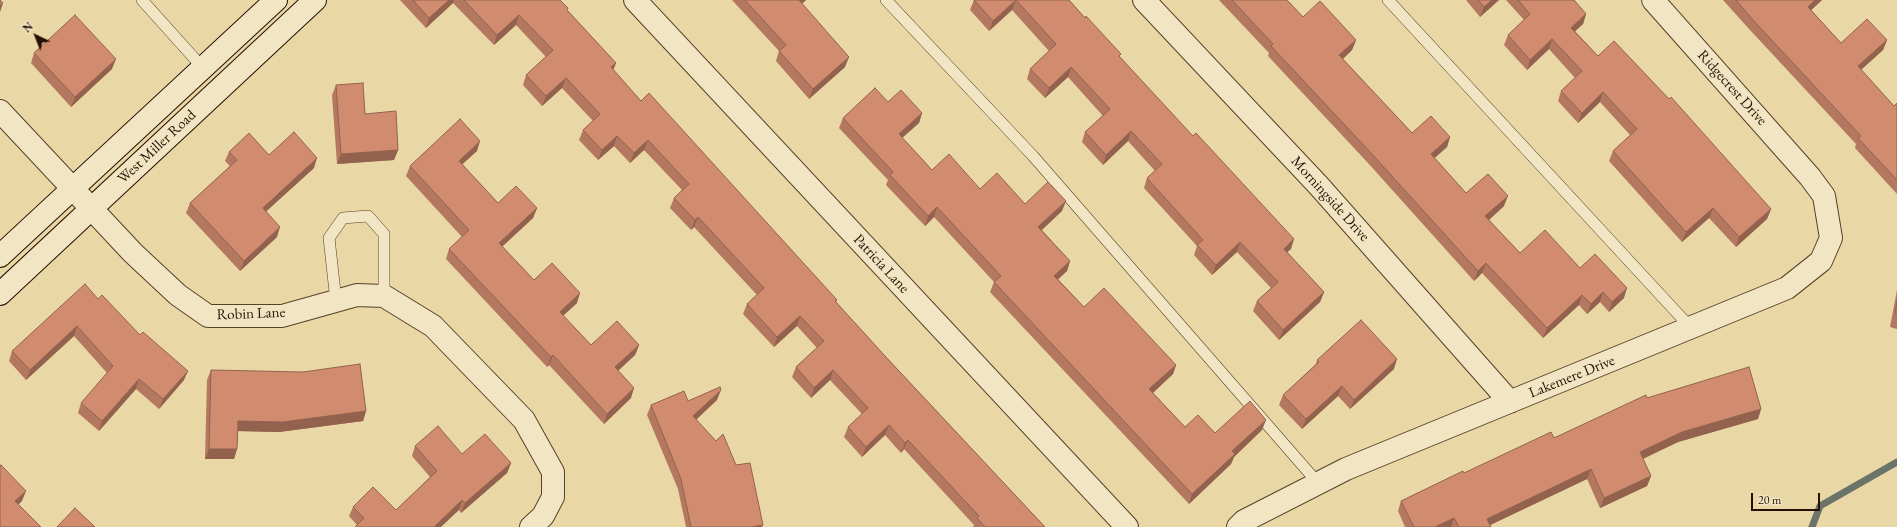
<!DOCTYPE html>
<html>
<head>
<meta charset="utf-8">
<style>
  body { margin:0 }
  #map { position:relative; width:1897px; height:527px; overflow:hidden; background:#e9d7a5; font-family:"EB Garamond",serif }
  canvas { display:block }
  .north { position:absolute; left:16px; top:16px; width:40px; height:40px; -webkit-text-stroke:3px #f1e5c4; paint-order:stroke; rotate:317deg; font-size:11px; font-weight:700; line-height:16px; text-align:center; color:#270f01 }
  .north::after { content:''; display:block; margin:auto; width:14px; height:18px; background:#270f01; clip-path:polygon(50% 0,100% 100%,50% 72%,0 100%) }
  .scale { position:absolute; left:1751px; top:493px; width:69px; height:18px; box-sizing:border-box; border:2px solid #270f01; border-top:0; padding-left:5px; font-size:12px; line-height:14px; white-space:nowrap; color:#270f01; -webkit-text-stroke:3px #f1e5c4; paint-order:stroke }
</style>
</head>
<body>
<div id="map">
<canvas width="1897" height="527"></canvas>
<div class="north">N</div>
<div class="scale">20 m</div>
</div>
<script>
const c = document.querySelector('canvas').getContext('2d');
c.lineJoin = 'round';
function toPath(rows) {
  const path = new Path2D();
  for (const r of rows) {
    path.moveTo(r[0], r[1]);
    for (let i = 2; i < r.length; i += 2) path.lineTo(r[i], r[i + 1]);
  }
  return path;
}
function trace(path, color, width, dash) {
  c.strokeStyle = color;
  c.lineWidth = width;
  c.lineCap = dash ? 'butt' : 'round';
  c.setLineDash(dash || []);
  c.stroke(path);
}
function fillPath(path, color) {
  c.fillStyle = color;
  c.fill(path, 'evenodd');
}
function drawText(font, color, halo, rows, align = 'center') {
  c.font = font + ' "EB Garamond",serif';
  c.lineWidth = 3;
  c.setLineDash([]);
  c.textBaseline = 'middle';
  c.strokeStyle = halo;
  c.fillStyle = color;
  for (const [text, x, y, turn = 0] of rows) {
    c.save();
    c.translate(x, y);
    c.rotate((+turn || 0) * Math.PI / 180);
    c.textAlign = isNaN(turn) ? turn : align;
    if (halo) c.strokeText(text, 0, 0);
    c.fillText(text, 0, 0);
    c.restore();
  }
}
const stream = toPath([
  [1812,527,1820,506,1897,462]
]);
const service = toPath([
  [142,0,203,68],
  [886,0,1033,156,1318,483],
  [1388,0,1691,328],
  [336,301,329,238,343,218,368,216,384,234,384,296]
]);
const minor = toPath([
  [1144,0,1319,186,1510,402],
  [0,111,133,253,178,295,208,316,282,316,357,295,384,296,433,326,524,420,553,472,553,497,543,516,531,527],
  [1238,527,1244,521,1346,469,1787,288,1821,261,1831,238,1824,196,1810,177,1653,0]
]);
const tertiary = toPath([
  [635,0,1127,527]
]);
const secondary = toPath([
  [0,256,276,0],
  [0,294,315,0]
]);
const wall = toPath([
  [400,0,560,0,568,11,616,63,613,70,641,101,837,300,836,302,885,356,1045,527,973,527,974,525,904,449,901,453,885,435,862,457,844,437,848,427,862,414,830,380,811,398,792,377,796,367,817,348,797,326,774,347,743,314,747,304,757,295,694,227,691,230,670,208,674,198,682,190,644,150,630,163,614,146,598,160,579,140,583,130,593,121,562,88,542,106,523,85,526,75,546,57,516,25,494,45,453,3,426,28],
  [732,0,806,0,802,4,845,67,809,99,776,61,779,51],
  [974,0,1069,0,1291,249,1287,252,1324,292,1320,302,1279,340,1253,311,1257,301,1271,288,1237,252,1212,275,1194,255,1197,246,1144,188,1147,178,1155,171,1128,141,1103,165,1082,142,1085,132,1103,116,1068,77,1045,98,1027,79,1030,69,1049,51,1012,10,989,31,970,10],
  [1219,0,1287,0,1303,17,1356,40,1352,50,1343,59,1412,133,1450,137,1447,147,1434,158,1466,193,1504,206,1489,220,1520,253,1580,268,1624,298,1609,312,1600,302,1587,314,1579,305,1543,338,1482,273,1474,281,1368,163,1268,56,1269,53],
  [1466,0,1499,0,1480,17],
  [1506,0,1574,0,1586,14,1583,24,1575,31,1598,56,1771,209,1767,219,1736,247,1709,218,1682,242,1609,161,1613,151,1630,135,1600,102,1578,123,1558,101,1561,91,1575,78,1549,49,1527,70,1504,45,1508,35,1524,20],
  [1723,0,1822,0,1811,10,1841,43,1887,40,1883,50,1861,70,1894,106,1897,103,1897,194,1855,148,1856,144,1750,30],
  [34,53,112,69,71,107,31,63],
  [336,85,365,114,398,150,394,160,337,164,332,95],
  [888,102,922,113,919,123,902,138,932,170,980,189,1025,204,1062,211,1042,230,1070,261,1067,271,1058,279,1084,307,1176,365,1173,374,1153,393,1185,427,1215,433,1262,430,1234,457,1231,464,1189,504,990,292,994,282,934,217,925,226,886,185,888,180,839,128,843,118],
  [477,151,462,164,498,203,537,208,533,218,502,247,534,280,577,303,563,316,591,345,639,345,635,355,618,371,631,398,604,424,549,365,547,367,446,259,449,249,462,237,406,176,410,166],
  [229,152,269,155,314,168,266,211,277,237,240,271,186,213,190,203,230,166,225,161],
  [1897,290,1897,329,1890,327],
  [98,299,140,335,184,380,159,409,136,389,99,431,78,413,81,403,107,373,74,336,26,380,9,361,12,351],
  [1317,360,1394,369,1350,409,1338,396,1302,429,1279,405,1283,395,1316,364],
  [211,370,366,411,363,421,279,432,238,431,237,449,234,459,205,459,207,380],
  [1647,398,1761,409,1758,419,1678,442,1643,459,1651,476,1647,486,1600,508,1587,479,1490,525,1491,527,1405,527,1398,511,1401,501,1464,473,1554,438],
  [717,400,696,420,762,527,686,527,678,489,647,415,651,405,688,401],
  [415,446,511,463,507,473,461,513,459,510,357,525,349,516,353,507,396,510,430,477,412,456]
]);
const shadedWall = toPath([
  [449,0,454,0,453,3,426,28,429,18],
  [799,0,806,0,795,10],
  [1016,0,1012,10,989,31,993,21],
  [1492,0,1499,0,1480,17,1484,7],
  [1815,0,1822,0,1804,17,1808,7],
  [3,3,0,12,0,6],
  [1586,14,1583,24,1568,38,1571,28],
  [519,15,516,25,494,45,497,35],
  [1552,39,1549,49,1527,70,1530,60],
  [1356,40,1352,50,1336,65,1339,55],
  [1887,40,1883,50,1854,76,1858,66],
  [849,57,845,67,809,99,813,89],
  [116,59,112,69,71,107,75,97],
  [616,63,612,73,611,67],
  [1071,67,1068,77,1045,98,1049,88],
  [566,78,562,88,542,106,546,96],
  [1603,92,1600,102,1578,123,1582,113],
  [922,113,919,123,895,144,899,134],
  [1131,131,1128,141,1103,165,1106,155],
  [617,136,614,146,598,160,602,150],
  [1450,137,1447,147,1428,164,1431,154],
  [648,140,644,150,630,163,634,153],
  [480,141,477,151,455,171,459,161],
  [398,150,394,160,337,164,341,154],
  [317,158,314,168,259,218,263,208],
  [1508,196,1504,206,1482,226,1485,216],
  [1066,201,1062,211,1035,236,1038,227],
  [937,207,934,217,925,226,928,216],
  [537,208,533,218,495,253,499,243],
  [1713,208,1709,218,1682,242,1686,232],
  [1771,209,1767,219,1736,247,1739,237],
  [698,217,694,227,691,230,695,220],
  [280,227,277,237,240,271,244,261],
  [1294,239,1291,249,1280,259,1284,249],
  [1240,242,1237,252,1212,275,1216,265],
  [1070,261,1067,271,1051,286,1054,276],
  [1486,263,1482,273,1474,281,1478,271],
  [1627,288,1624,298,1609,312,1612,302],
  [1324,292,1320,302,1279,340,1283,330],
  [1603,292,1600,302,1587,314,1591,304],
  [580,293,577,303,556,322,560,312],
  [1582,295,1579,305,1543,338,1547,328],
  [800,316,797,326,774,347,777,337],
  [77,326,74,336,26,380,30,370],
  [639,345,635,355,611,377,615,367],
  [553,355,549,365,547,367,551,357],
  [1397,359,1394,369,1350,409,1354,400],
  [1176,365,1173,374,1146,399,1149,389],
  [833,370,830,380,811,398,814,388],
  [188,371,184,380,159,409,163,399],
  [139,379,136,389,99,431,102,421],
  [1342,386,1338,396,1302,429,1306,419],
  [634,388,631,398,604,424,607,414],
  [721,390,717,400,689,426,693,416],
  [1761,409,1758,419,1678,442,1636,462,1640,452,1682,432],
  [366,411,363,421,279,432,235,431,238,421],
  [1266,420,1262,430,1234,457,1231,464,1189,504,1192,494,1232,451],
  [889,425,885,435,862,457,866,447],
  [908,440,904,449,901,453,905,443],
  [209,449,237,449,234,459,205,459],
  [511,463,507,473,461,513,465,503],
  [1591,469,1587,479,1486,527,1487,519],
  [1651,476,1647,486,1600,508,1604,498],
  [26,491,22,501,12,511,15,501],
  [462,500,459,510,441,527,434,527],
  [1454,518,1451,527,1435,527],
  [763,525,762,527,751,527]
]);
const building = toPath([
  [0,0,3,3,0,6,0,0],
  [413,0,449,0,429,18,413,0],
  [464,0,560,0,568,8,567,10,616,63,611,67,641,101,649,93,837,300,835,301,885,356,1045,527,985,527,977,518,979,516,908,440,905,443,889,425,866,447,848,427,868,408,833,370,814,388,796,367,824,341,800,316,777,337,747,304,764,288,698,217,695,220,674,198,689,184,648,140,634,153,617,136,602,150,583,130,600,114,566,78,546,96,526,75,553,50,519,15,497,35,464,0],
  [745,0,799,0,849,57,813,89,779,51,786,45,745,0],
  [974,0,1069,0,1085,18,1086,16,1121,54,1119,56,1193,136,1196,133,1294,239,1284,249,1324,292,1283,330,1257,301,1278,282,1240,242,1216,265,1197,245,1203,240,1147,178,1162,164,1131,131,1106,155,1085,132,1110,109,1071,67,1049,88,1030,69,1056,44,1016,0,993,21,974,0],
  [1232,0,1287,0,1303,17,1320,1,1356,40,1339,55,1412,133,1431,116,1450,137,1431,154,1466,193,1488,174,1508,196,1485,216,1520,253,1545,230,1580,268,1595,254,1627,288,1612,302,1603,292,1591,304,1582,295,1547,328,1486,263,1478,271,1371,153,1271,46,1273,44,1232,0],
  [1478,0,1492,0,1484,7,1478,0],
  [1518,0,1574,0,1586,14,1571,28,1598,56,1614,41,1669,99,1671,97,1771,209,1739,237,1713,208,1686,232,1613,151,1637,129,1603,92,1582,113,1561,91,1582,71,1552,39,1530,60,1508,35,1530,14,1518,0],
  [1736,0,1815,0,1808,7,1841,43,1867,19,1887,40,1858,66,1894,106,1897,103,1897,180,1858,138,1861,136,1753,20,1736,0],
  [75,15,116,59,75,97,34,53,75,15],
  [363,83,365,114,396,111,398,150,341,154,336,85,363,83],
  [875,88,888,102,901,90,922,113,899,134,932,170,949,154,980,189,997,173,1025,204,1048,182,1066,201,1038,227,1070,261,1054,276,1084,307,1104,288,1176,365,1149,389,1185,427,1198,415,1215,433,1250,401,1266,420,1232,451,1235,454,1192,494,994,282,1001,276,937,207,928,216,890,175,893,172,843,118,875,88],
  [460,119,480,141,459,161,498,203,516,186,537,208,499,243,534,280,552,263,580,293,560,312,591,345,617,321,639,345,615,367,634,388,607,414,553,355,551,357,449,249,469,230,410,166,460,119],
  [294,132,317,158,263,208,280,227,244,261,190,203,237,160,229,152,249,133,269,155,294,132],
  [85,284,98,299,102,295,140,335,143,332,188,371,163,399,139,379,102,421,81,403,113,366,77,326,30,370,12,351,85,284],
  [1897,301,1897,314,1895,313,1897,301],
  [1361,320,1397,359,1354,400,1342,386,1306,419,1283,395,1319,362,1317,360,1361,320],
  [360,364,366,411,283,422,238,421,237,449,209,449,211,370,303,372,360,364],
  [1749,367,1761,409,1682,432,1640,452,1651,476,1604,498,1591,469,1487,519,1491,527,1459,527,1454,518,1435,527,1414,527,1401,501,1463,471,1464,473,1551,432,1554,438,1646,395,1647,398,1749,367],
  [720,387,721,390,693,416,716,441,723,434,736,465,750,463,763,525,751,527,691,527,681,479,651,405,684,391,688,401,720,387],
  [438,426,462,454,485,434,511,463,465,503,462,500,434,527,355,527,364,518,353,507,373,487,396,510,437,471,415,446,438,426],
  [1,465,26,491,15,501,41,527,0,527,0,466,1,465],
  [75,508,95,527,57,527,75,508]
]);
const streetNames = [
  ["Ridgecrest Drive",1732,88,48],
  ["West Miller Road",157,147,-43],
  ["Morningside Drive",1330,199,48],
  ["Patricia Lane",881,264,47],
  ["Robin Lane",251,314,-2],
  ["Lakemere Drive",1572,377,-22]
];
trace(stream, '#6c746a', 7);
trace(service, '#58412a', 12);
trace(minor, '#58412a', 24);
trace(tertiary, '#58412a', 24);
trace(secondary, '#270f01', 24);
trace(service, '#f1e5c4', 11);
trace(minor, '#f1e5c4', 22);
trace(tertiary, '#f1e5c4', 22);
trace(secondary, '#f1e5c4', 22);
fillPath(wall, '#b47860');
fillPath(shadedWall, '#92624e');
fillPath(building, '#d18c70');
trace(building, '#92624e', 1);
drawText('15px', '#270f01', '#f1e5c4', streetNames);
</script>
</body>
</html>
